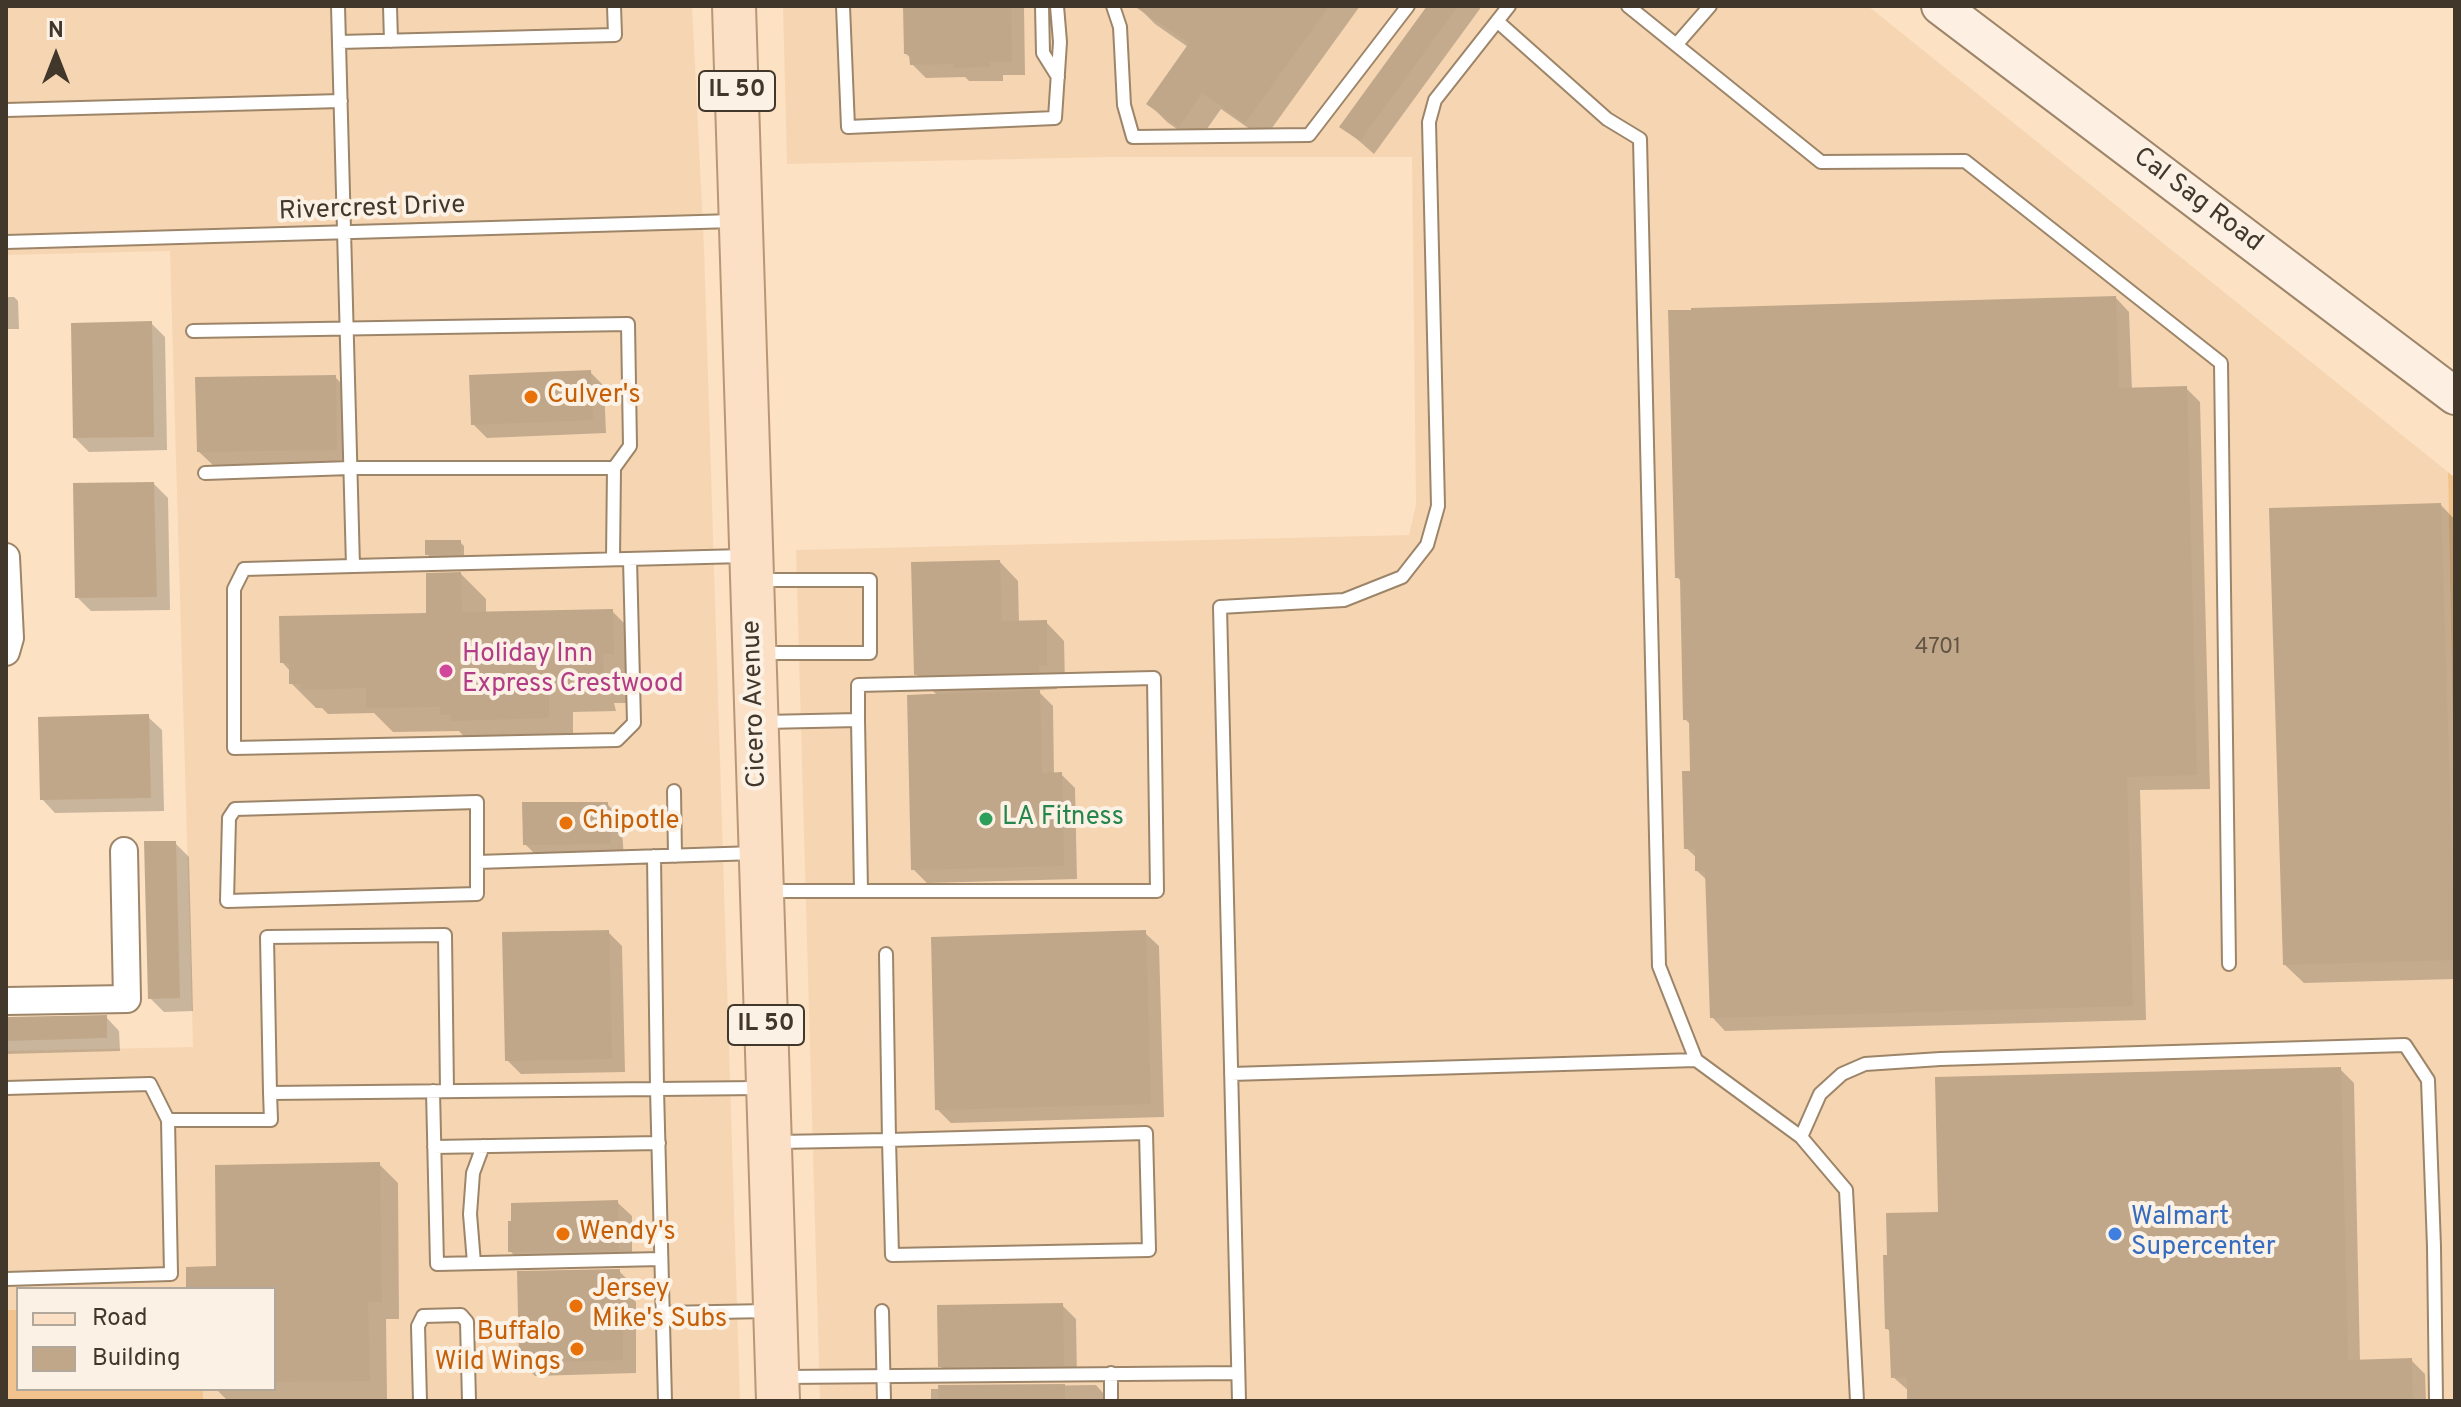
<!DOCTYPE html>
<html>
<head>
<meta charset="utf-8">
<style>
  body { margin:0 }
  #map { position:relative; width:2461px; height:1407px; overflow:hidden; background:#fce1c3; font-family:Overpass,sans-serif }
  canvas { display:block }
  .frame { position:absolute; inset:0; border:8px solid #42372b; pointer-events:none }
  .legend { position:absolute; left:16px; top:1287px; width:260px; height:104px; box-sizing:border-box; background:#fcf1e5; border:2px solid #b2a79b; margin:0; padding:10px 14px; list-style:none; font-size:24px; color:#42372b }
  .legend li { display:flex; align-items:center; gap:16px; height:40px }
  .legend b { width:40px; border:2px solid #b2a79b }
  .north { position:absolute; left:16px; top:16px; width:80px; height:80px; -webkit-text-stroke:6px #fcf1e5; paint-order:stroke; rotate:0deg; font-size:22px; font-weight:700; line-height:32px; text-align:center; color:#42372b }
  .north::after { content:''; display:block; margin:auto; width:28px; height:36px; background:#42372b; clip-path:polygon(50% 0,100% 100%,50% 72%,0 100%) }
</style>
</head>
<body>
<div id="map">
<canvas width="2461" height="1407"></canvas>
<div class="frame"></div>
<ul class="legend">
<li><b style="height:10px;background:#fbe0c6"></b>Road</li>
<li><b style="height:22px;background:#c0a78a"></b>Building</li>
</ul>
<div class="north">N</div>
</div>
<script>
const c = document.querySelector('canvas').getContext('2d');
c.lineJoin = 'round';
function fillPath(path, color) {
  c.fillStyle = color;
  c.fill(path, 'evenodd');
}
function toPath(rows) {
  const path = new Path2D();
  for (const r of rows) {
    path.moveTo(r[0], r[1]);
    for (let i = 2; i < r.length; i += 2) path.lineTo(r[i], r[i + 1]);
  }
  return path;
}
function trace(path, color, width, dash) {
  c.strokeStyle = color;
  c.lineWidth = width;
  c.lineCap = dash ? 'butt' : 'round';
  c.setLineDash(dash || []);
  c.stroke(path);
}
function drawText(font, color, halo, rows, align = 'center') {
  c.font = font + ' Overpass,sans-serif';
  c.lineWidth = 8;
  c.setLineDash([]);
  c.textBaseline = 'middle';
  c.strokeStyle = halo;
  c.fillStyle = color;
  for (const [text, x, y, turn = 0] of rows) {
    c.save();
    c.translate(x, y);
    c.rotate((+turn || 0) * Math.PI / 180);
    c.textAlign = isNaN(turn) ? turn : align;
    if (halo) c.strokeText(text, 0, 0);
    c.fillText(text, 0, 0);
    c.restore();
  }
}
const built = toPath([
  [6,6,692,6,704,248,740,1401,203,1401,203,1389,274,1389,274,1289,18,1289,18,1310,6,1310,6,1051,193,1047,170,251,6,255],
  [783,6,1868,6,2448,472,2455,846,2455,1401,820,1401,796,550,1409,535,1416,505,1412,157,1109,157,787,164]
]);
const green = toPath([
  [2448,472,2455,478,2455,846],
  [6,1310,18,1310,18,1389,203,1389,203,1401,6,1401]
]);
const shadow = toPath([
  [905,6,1024,6,1025,75,1003,75,1003,81,969,81,965,77,926,78,912,64,912,59,906,54],
  [1137,6,1360,6,1264,139,1221,109,1197,143,1167,122,1149,104,1188,47,1155,24],
  [1429,6,1482,6,1374,154,1342,126],
  [6,297,14,297,18,301,19,329,6,329],
  [2116,298,2129,312,2132,390,2186,388,2200,402,2210,789,2140,790,2146,1020,1725,1031,1712,1017,1708,881,1697,871,1697,858,1686,848,1692,773,1691,725,1685,719,1682,582,1677,577],
  [151,323,165,337,167,450,89,452,75,438],
  [590,372,604,386,606,433,487,438,473,424],
  [335,377,349,391,350,463,213,465,199,452],
  [154,484,168,498,170,610,91,611,77,597],
  [2441,505,2455,520,2455,979,2304,983,2285,965],
  [460,542,464,546,464,557,431,558,427,554],
  [1000,562,1018,581,1019,623,1046,622,1064,641,1065,683,1057,684,1057,689,1037,690,1053,706,1054,774,1061,774,1075,788,1077,879,927,883,913,869,916,695,936,694,916,674],
  [461,574,486,599,486,614,612,611,637,636,628,703,614,703,616,711,573,712,573,742,467,740,459,731,393,732,374,713,328,714,322,708,316,708,291,683,291,672,282,662,428,615],
  [148,717,162,730,164,811,55,813,42,799],
  [607,804,621,818,624,857,539,858,525,844],
  [175,843,189,857,193,1011,164,1012,150,998],
  [608,932,622,946,625,1072,521,1074,507,1060],
  [1145,933,1159,946,1164,1117,951,1123,937,1109],
  [106,1017,119,1031,120,1051,6,1054,6,1019],
  [2340,1069,2354,1083,2360,1362,2411,1360,2425,1374,2426,1401,1909,1401,1909,1391,1893,1377,1892,1333,1886,1328,1940,1214],
  [379,1164,398,1183,399,1319,386,1319,387,1399,228,1401,216,1389,274,1389,274,1289,188,1289],
  [618,1203,632,1216,632,1264,524,1265,510,1251],
  [619,1271,633,1285,633,1299,636,1302,636,1373,535,1376,521,1362],
  [1062,1305,1076,1319,1077,1379,954,1380,940,1366],
  [1096,1385,1110,1401,931,1401,931,1389,941,1389,941,1387]
]);
const building = toPath([
  [903,6,1011,6,1012,62,990,62,990,67,953,68,953,64,910,65,909,54,904,54],
  [1134,6,1329,6,1245,123,1202,93,1179,127,1146,104,1189,43],
  [1427,6,1458,6,1360,141,1339,127],
  [2116,296,2119,388,2187,386,2197,775,2127,777,2133,1006,1710,1018,1705,871,1695,871,1695,849,1684,849,1682,771,1690,771,1689,720,1683,720,1680,578,1675,578,1668,310,1691,310,1691,308],
  [152,321,154,437,73,438,71,323],
  [591,370,593,420,471,425,469,375],
  [336,375,337,450,197,452,195,377],
  [154,482,157,597,75,598,73,483],
  [2441,503,2455,960,2283,965,2269,508],
  [425,540,461,540,461,554,425,555],
  [1000,560,1002,621,1047,620,1047,666,1039,666,1039,672,914,675,911,562],
  [461,572,462,612,613,609,614,654,603,654,604,679,590,679,593,687,549,688,549,718,451,721,451,715,440,715,440,707,366,708,366,688,301,690,300,684,289,684,289,663,280,663,279,616,426,613,426,573],
  [1040,690,1042,773,1062,772,1064,866,911,870,907,695],
  [149,714,151,798,40,800,38,717],
  [522,802,608,802,611,844,523,845],
  [144,841,176,841,180,998,148,999],
  [609,930,612,1059,505,1061,502,932],
  [1146,930,1151,1104,935,1110,931,937],
  [107,1015,107,1038,6,1041,6,1017],
  [2341,1067,2348,1360,2412,1358,2413,1401,1907,1401,1907,1377,1891,1378,1889,1329,1885,1329,1883,1255,1887,1255,1886,1213,1938,1212,1935,1077],
  [380,1162,382,1302,368,1302,370,1381,274,1382,274,1289,186,1289,186,1267,216,1266,215,1165],
  [618,1200,619,1251,508,1252,508,1221,511,1221,511,1203],
  [620,1269,620,1286,623,1286,623,1360,519,1363,517,1271],
  [1063,1303,1064,1366,938,1367,937,1305],
  [1065,1384,1065,1401,939,1401,938,1385]
]);
const lane = toPath([
  [338,6,353,566,744,556],
  [390,6,391,41],
  [843,6,848,127,1055,118,1060,42,1057,6],
  [1042,6,1043,53,1058,77],
  [1113,6,1120,27,1124,105,1133,137,1309,135,1408,6],
  [1628,6,1821,162,1965,161,2221,363,2229,964],
  [1497,21,1607,119,1640,139,1659,966,1696,1060],
  [339,42,615,35,614,6],
  [1676,45,1710,6],
  [6,110,341,101],
  [6,242,734,221],
  [193,331,628,324,630,446,614,468,613,559],
  [205,473,350,468,614,468],
  [353,566,244,569,234,589,234,748,617,740,634,723,630,559],
  [759,580,870,580,870,653,760,653],
  [858,720,861,891],
  [764,722,858,720,858,685,1154,678,1157,891,769,891],
  [674,791,675,856],
  [477,862,477,802,235,809,229,818,227,901,477,894,477,862,756,853],
  [1231,1074,1696,1060,1801,1137,1846,1190,1857,1401],
  [6,1088,150,1084,168,1120],
  [433,1091,437,1264,661,1259],
  [270,1093,267,937,445,935,447,1091],
  [1801,1137,1820,1094,1842,1074,1865,1064,1940,1059,2405,1045,2428,1080,2434,1247,2436,1401],
  [778,1142,889,1140,1146,1133,1149,1250,892,1255,889,1140,886,954],
  [434,1147,659,1143],
  [474,1263,470,1214,473,1173,483,1146],
  [6,1279,171,1274,168,1120,271,1120,270,1093,657,1089,654,856],
  [882,1311,884,1401],
  [663,1313,768,1311],
  [1111,1373,1111,1401],
  [785,1377,1238,1373],
  [420,1401,418,1326,423,1316,461,1315,467,1322,469,1401],
  [665,1401,657,1089,761,1088],
  [1239,1401,1220,607,1344,600,1402,577,1427,545,1438,506,1429,122,1435,100,1509,6]
]);
const street = toPath([
  [6,557,10,638,6,652],
  [6,1001,127,999,124,851]
]);
const secondary = toPath([
  [1940,6,2455,396]
]);
const primary = toPath([
  [734,6,778,1401]
]);
const markers = [
  [531,397,8,"#e8710a"],
  [446,671,8,"#d1479c"],
  [986,819,8,"#2e9e5b"],
  [566,823,8,"#e8710a"],
  [563,1234,8,"#e8710a"],
  [2115,1234,8,"#3f7fe0"],
  [576,1306,8,"#e8710a"],
  [577,1349,8,"#e8710a"]
];
const numberNames = [
  ["4701",1938,649]
];
const shields = [
  [737,91,76],
  [766,1025,76]
];
const shieldNames = [
  ["IL 50",737,91],
  ["IL 50",766,1025]
];
const streetNames = [
  ["Cal Sag Road",2197,201,37],
  ["Rivercrest Drive",372,210,-2],
  ["Cicero Avenue",756,704,-92]
];
const foodNames = [
  ["Culver's",547,397],
  ["Chipotle",582,823],
  ["Wendy's",579,1234],
  ["Jersey",592,1291],
  ["Mike's Subs",592,1321],
  ["Buffalo",561,1334,"right"],
  ["Wild Wings",561,1364,"right"]
];
const hotelNames = [
  ["Holiday Inn",462,656],
  ["Express Crestwood",462,686]
];
const leisureNames = [
  ["LA Fitness",1002,819]
];
const shopNames = [
  ["Walmart",2131,1219],
  ["Supercenter",2131,1249]
];
fillPath(built, '#f6d6b2');
fillPath(green, '#f2c38c');
fillPath(shadow, '#0003');
fillPath(building, '#c0a78a');
trace(lane, '#9d8569', 16);
trace(street, '#9d8569', 30);
trace(secondary, '#9d8569', 40);
trace(primary, '#b89777', 46);
trace(lane, '#fff', 12);
trace(street, '#fff', 26);
trace(secondary, '#fdefe2', 36);
trace(primary, '#fbe0c6', 42);
for (const [x, y, r, color] of markers) {
  const dot = new Path2D();
  dot.arc(x, y, r, 0, 2 * Math.PI);
  c.fillStyle = color;
  c.fill(dot);
  trace(dot, '#fcf1e5', 3);
}
drawText('22px', '#625343', null, numberNames);
for (const [x, y, w] of shields) {
  const box = new Path2D();
  box.roundRect(x - w / 2, y - 20, w, 40, 6);
  c.fillStyle = '#fcf1e5';
  c.fill(box);
  trace(box, '#42372b', 2);
}
drawText('bold 24px', '#42372b', null, shieldNames);
drawText('26px', '#42372b', '#fcf1e5', streetNames);
drawText('26px', '#c56008', '#fcf1e5', foodNames, 'left');
drawText('26px', '#b23c85', '#fcf1e5', hotelNames, 'left');
drawText('26px', '#27864d', '#fcf1e5', leisureNames, 'left');
drawText('26px', '#366cbe', '#fcf1e5', shopNames, 'left');
</script>
</body>
</html>
